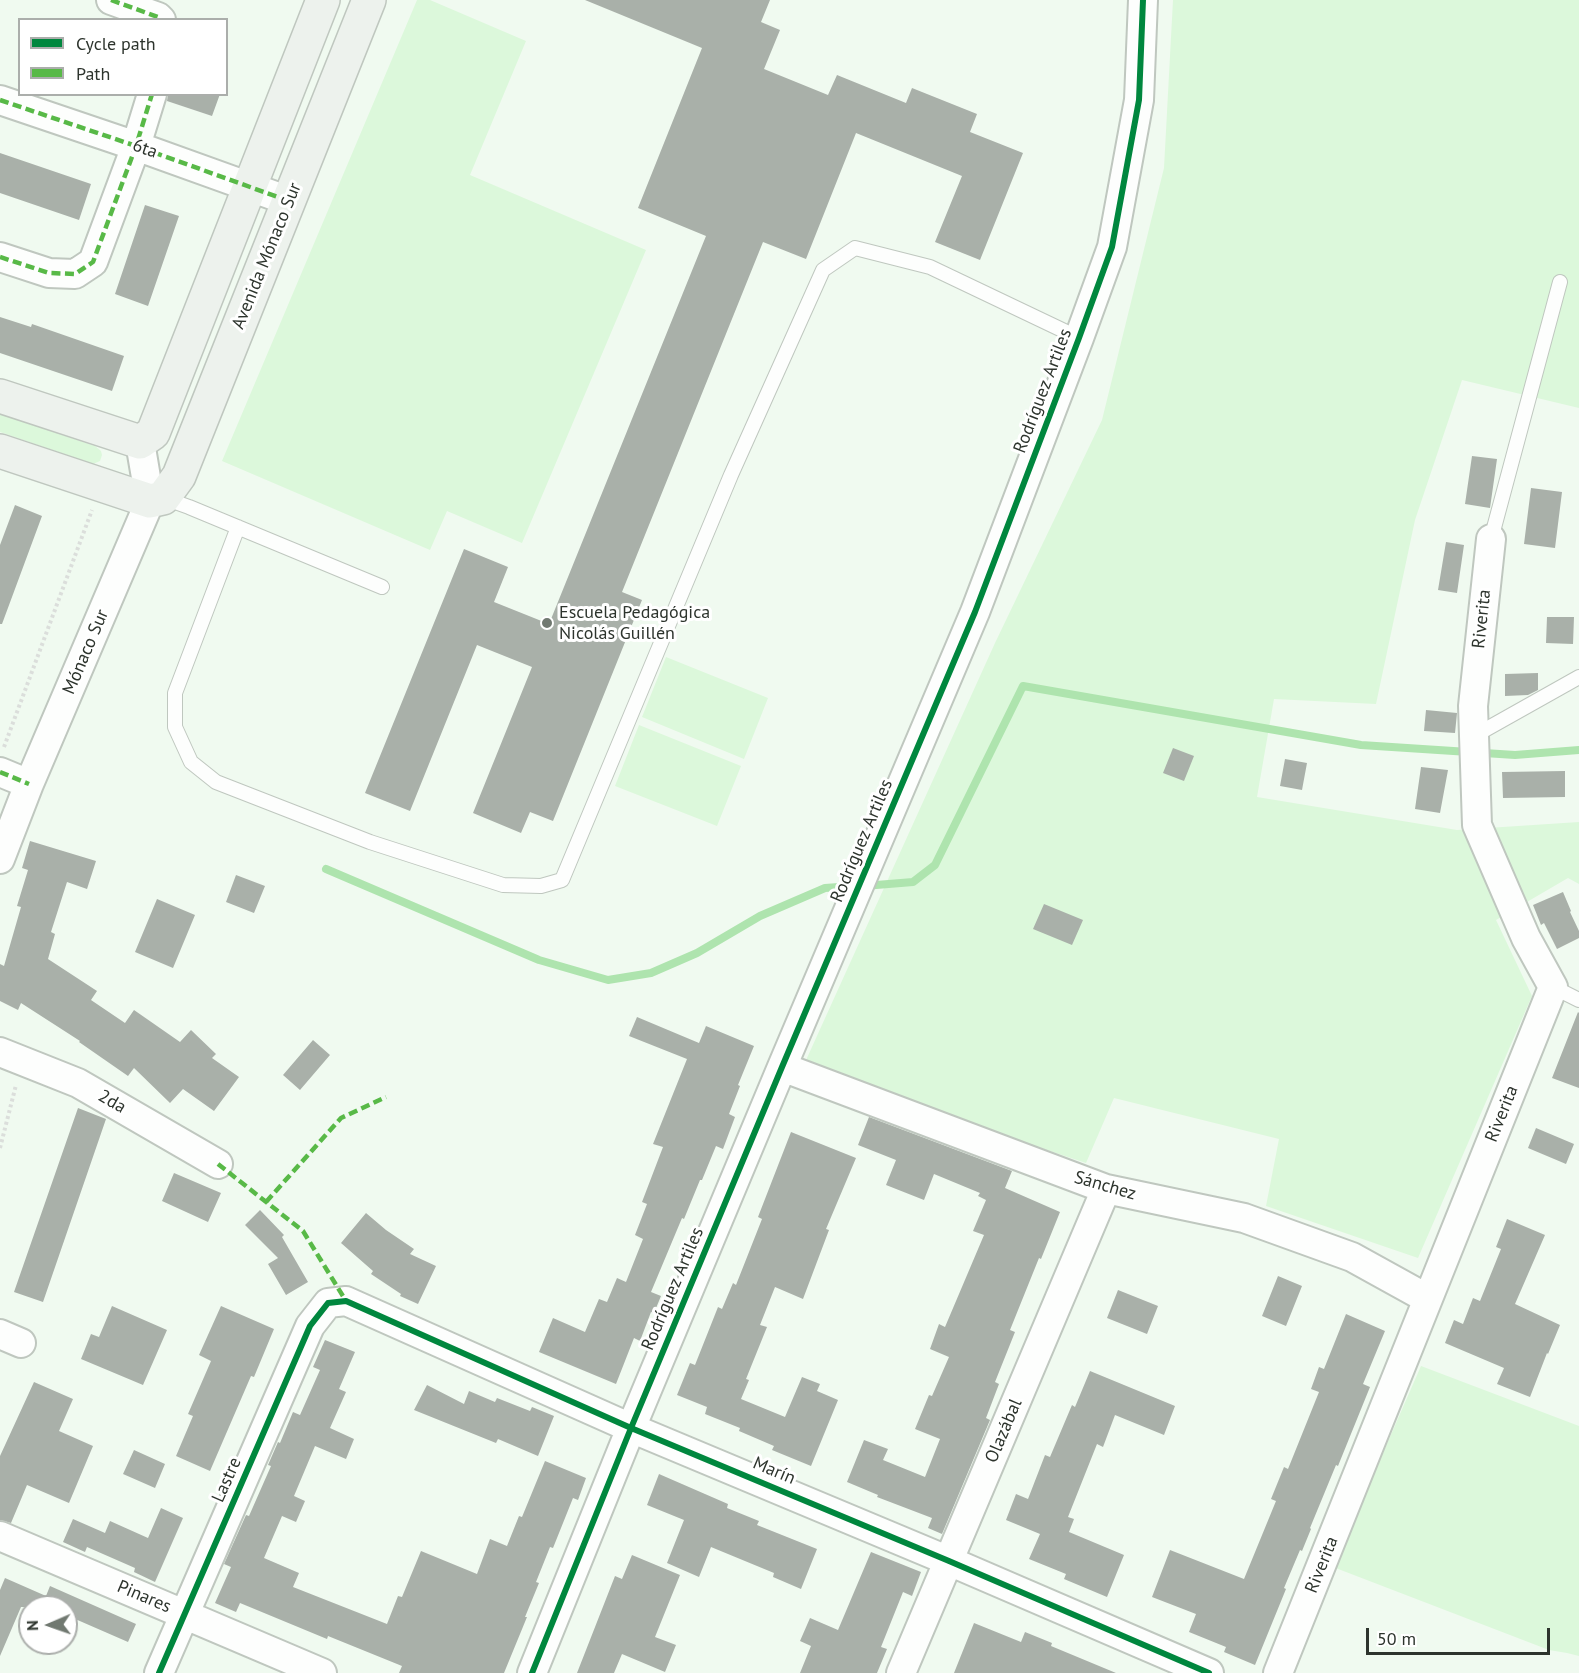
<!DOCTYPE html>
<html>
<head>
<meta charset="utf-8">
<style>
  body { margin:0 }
  #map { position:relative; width:1579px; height:1673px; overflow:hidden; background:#f0faf0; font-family:"PT Sans",sans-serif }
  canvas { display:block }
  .legend { position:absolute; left:18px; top:18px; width:210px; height:78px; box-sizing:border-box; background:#fff; border:2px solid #abaeab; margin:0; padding:8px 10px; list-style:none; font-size:18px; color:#2d342d }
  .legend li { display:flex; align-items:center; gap:12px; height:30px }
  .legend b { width:30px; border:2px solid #abaeab }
  .north { position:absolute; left:18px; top:1595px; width:60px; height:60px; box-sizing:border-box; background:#fff; border:2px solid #abaeab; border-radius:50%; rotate:268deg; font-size:16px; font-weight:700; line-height:24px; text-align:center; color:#2d342d }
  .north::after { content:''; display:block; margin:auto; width:21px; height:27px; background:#717971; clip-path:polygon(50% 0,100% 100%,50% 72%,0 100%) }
  .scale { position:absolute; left:1366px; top:1628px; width:184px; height:27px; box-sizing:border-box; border:3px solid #2d342d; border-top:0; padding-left:8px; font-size:18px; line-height:21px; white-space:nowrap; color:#2d342d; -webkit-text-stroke:4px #fff; paint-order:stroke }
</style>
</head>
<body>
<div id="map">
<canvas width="1579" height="1673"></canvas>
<ul class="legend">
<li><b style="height:8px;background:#00873e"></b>Cycle path</li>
<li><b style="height:8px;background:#58b947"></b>Path</li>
</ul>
<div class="north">N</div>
<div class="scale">50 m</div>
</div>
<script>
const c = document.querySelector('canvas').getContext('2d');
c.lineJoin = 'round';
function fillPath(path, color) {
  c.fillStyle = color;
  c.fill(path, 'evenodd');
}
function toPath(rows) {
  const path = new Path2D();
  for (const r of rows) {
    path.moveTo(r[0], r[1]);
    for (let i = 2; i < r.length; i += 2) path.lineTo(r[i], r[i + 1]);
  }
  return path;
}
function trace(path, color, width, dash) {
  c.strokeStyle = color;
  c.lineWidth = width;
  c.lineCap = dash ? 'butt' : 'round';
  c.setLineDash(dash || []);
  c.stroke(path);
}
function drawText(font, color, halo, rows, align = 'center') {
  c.font = font + ' "PT Sans",sans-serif';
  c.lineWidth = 6;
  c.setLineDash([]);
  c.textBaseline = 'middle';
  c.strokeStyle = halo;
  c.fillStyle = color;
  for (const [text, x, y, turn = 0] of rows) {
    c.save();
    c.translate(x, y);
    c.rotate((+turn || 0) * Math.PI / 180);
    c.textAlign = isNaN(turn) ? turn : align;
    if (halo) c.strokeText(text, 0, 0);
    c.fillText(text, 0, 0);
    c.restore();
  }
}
const green = toPath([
  [417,0,430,0,526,41,470,175,646,250,522,543,447,511,430,550,222,461],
  [1173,0,1579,0,1579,408,1462,380,1415,520,1376,704,1274,699,1257,797,1457,830,1579,822,1579,884,1568,878,1496,920,1532,996,1418,1258,1266,1206,1279,1139,1114,1098,1086,1163,802,1069,995,643,1102,420,1164,168],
  [0,414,95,446,101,451,102,455,100,461,93,464,0,432],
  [666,657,768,698,744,759,642,717],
  [639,725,741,766,717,826,615,786],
  [1421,1366,1579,1426,1579,1656,1567,1653,1549,1650,1333,1567]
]);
const stream = toPath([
  [326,869,539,960,608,980,651,973,697,953,760,916,825,888,852,886],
  [864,886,913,882,935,865,1023,686,1361,745,1515,755,1579,750]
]);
const building = toPath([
  [585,0,770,0,761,22,780,30,764,69,828,95,837,75,906,103,912,88,977,114,970,132,1023,153,980,260,935,242,962,176,856,133,806,259,763,242,622,592,642,600,553,821,530,812,521,833,473,813,532,667,477,645,410,811,365,793,464,549,508,567,494,602,549,624,706,236,638,208,702,48],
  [168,94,220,94,212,116,167,101],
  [0,153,91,184,79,220,0,193],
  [145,205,179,216,148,306,115,294],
  [0,317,31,327,32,324,124,356,112,391,0,353],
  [1472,456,1497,459,1490,508,1465,504],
  [1531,488,1562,492,1555,548,1524,544],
  [15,505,42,516,2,624,0,624,0,545],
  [1446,542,1464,545,1457,593,1438,590],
  [1547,617,1574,617,1573,644,1546,643],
  [1538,673,1538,690,1528,695,1505,696,1505,674],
  [1426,710,1457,713,1455,733,1424,731],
  [1173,748,1194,756,1184,781,1163,773],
  [1285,759,1307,763,1302,790,1280,786],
  [1421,767,1448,770,1440,813,1415,809],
  [1565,771,1565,797,1503,798,1502,772],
  [30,841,96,861,87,889,67,882,51,932,55,934,48,959,97,991,91,1000,125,1023,134,1010,180,1042,191,1030,216,1054,212,1058,239,1077,214,1111,183,1089,170,1103,134,1068,128,1076,79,1042,80,1041,21,1003,18,1010,0,1001,0,964,4,966,21,907,17,906,28,870,22,868],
  [236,875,265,886,254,913,226,902],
  [1563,892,1571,911,1570,912,1579,931,1579,938,1557,949,1544,923,1541,925,1533,905],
  [157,899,195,915,173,968,135,952],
  [1044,904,1083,920,1072,945,1033,929],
  [1578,1012,1579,1013,1579,1088,1552,1078],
  [637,1017,699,1043,706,1026,754,1046,738,1085,740,1086,729,1114,735,1117,723,1149,716,1146,702,1180,700,1180,684,1219,682,1218,651,1292,661,1296,654,1313,651,1312,640,1341,634,1338,616,1384,539,1352,553,1318,585,1332,599,1299,607,1302,617,1278,626,1282,643,1239,635,1235,647,1204,642,1202,663,1147,653,1144,687,1059,629,1036],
  [313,1040,330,1055,300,1090,283,1075],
  [78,1108,106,1119,43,1302,14,1292],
  [869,1117,1012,1171,1005,1188,1060,1212,1041,1259,1039,1258,1010,1330,1015,1332,995,1382,999,1384,986,1418,990,1420,942,1534,928,1528,932,1518,877,1497,878,1495,847,1482,864,1440,888,1449,883,1460,925,1477,940,1439,915,1429,929,1395,932,1396,949,1357,930,1349,939,1324,945,1327,984,1235,973,1231,986,1200,978,1196,980,1193,934,1174,924,1200,886,1185,896,1160,858,1145],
  [1536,1128,1574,1144,1566,1164,1528,1148],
  [791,1132,856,1158,826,1229,829,1230,803,1299,775,1287,760,1325,767,1327,746,1379,749,1380,741,1399,785,1417,802,1377,820,1384,817,1391,838,1400,811,1466,772,1450,774,1446,739,1431,740,1428,705,1414,707,1407,677,1395,690,1363,695,1365,718,1307,722,1309,733,1283,736,1285,762,1219,758,1217],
  [174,1173,221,1193,208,1222,162,1201],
  [260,1210,284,1235,282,1237,308,1282,286,1295,268,1264,278,1258,245,1225],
  [366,1213,386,1230,414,1249,410,1254,436,1266,418,1304,400,1296,401,1294,371,1274,373,1271,341,1243],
  [1507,1219,1545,1235,1515,1304,1560,1325,1548,1354,1547,1353,1530,1397,1497,1384,1504,1368,1445,1343,1454,1320,1463,1324,1473,1298,1480,1301,1501,1249,1496,1247],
  [1278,1276,1302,1286,1286,1326,1262,1316],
  [1118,1290,1158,1306,1147,1334,1107,1318],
  [112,1306,167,1330,143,1385,81,1359,91,1334,99,1337],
  [221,1306,274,1329,254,1377,251,1376,210,1471,176,1456,193,1416,188,1414,211,1361,199,1355],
  [1346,1314,1385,1331,1363,1384,1370,1387,1338,1466,1336,1465,1310,1528,1311,1529,1302,1551,1300,1550,1284,1588,1286,1589,1255,1665,1224,1652,1226,1647,1189,1632,1196,1614,1152,1597,1170,1550,1244,1579,1276,1501,1271,1499,1284,1467,1288,1469,1319,1392,1311,1389,1319,1367,1324,1369],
  [325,1340,355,1352,339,1389,346,1392,330,1428,354,1439,346,1459,315,1446,294,1496,305,1501,296,1522,282,1516,264,1558,299,1573,293,1587,387,1624,398,1596,402,1597,421,1551,477,1574,490,1539,507,1546,519,1516,522,1517,545,1461,586,1478,578,1500,573,1498,553,1548,550,1547,536,1582,539,1583,525,1617,527,1617,504,1673,399,1673,402,1666,328,1636,327,1639,240,1603,236,1612,215,1603,231,1567,224,1564,246,1515,249,1516,271,1466,268,1465,278,1442,280,1443,293,1412,300,1415,320,1370,313,1367],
  [1090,1371,1175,1406,1164,1435,1115,1415,1103,1447,1097,1444,1068,1517,1074,1519,1069,1532,1124,1555,1107,1597,1064,1579,1066,1574,1029,1559,1040,1534,1006,1520,1016,1494,1028,1499,1045,1455,1050,1457,1072,1405,1075,1407],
  [34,1382,73,1399,59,1431,93,1446,69,1503,27,1485,11,1523,0,1520,0,1456],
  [427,1385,464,1404,469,1391,495,1402,497,1398,530,1411,532,1407,554,1416,538,1456,498,1439,496,1443,414,1410],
  [134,1450,165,1464,155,1488,123,1474],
  [659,1474,728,1504,727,1508,759,1521,757,1525,817,1549,801,1589,773,1577,774,1573,711,1547,699,1577,667,1563,684,1520,647,1505],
  [161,1508,183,1518,155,1582,134,1572,135,1568,87,1547,85,1552,63,1542,73,1519,105,1533,110,1521,148,1538],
  [871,1552,921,1572,912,1596,903,1592,881,1647,887,1649,877,1673,800,1673,811,1646,800,1641,810,1618,838,1630],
  [632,1555,680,1575,655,1637,676,1645,665,1672,622,1654,614,1673,577,1673,615,1576,622,1579],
  [5,1578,46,1596,50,1586,136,1624,128,1642,66,1615,66,1607,21,1607,0,1656,0,1590],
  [974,1623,1021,1642,1025,1632,1052,1643,1051,1646,1116,1673,954,1673]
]);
const path = toPath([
  [4,747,92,510],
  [0,1148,16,1085]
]);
const service = toPath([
  [164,498,189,507,382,587],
  [238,527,175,693,175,727,191,762,216,782,370,842,503,885,541,886,562,880,731,475,823,270,855,248,930,267,1079,338],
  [1491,539,1560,282],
  [1474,736,1579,677],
  [1553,987,1579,1000]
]);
const minor = toPath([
  [111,0,158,17,161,20],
  [0,100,136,146,289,201],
  [0,257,49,273,75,274,93,262,136,146,152,94],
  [0,772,29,784],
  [0,859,29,784,150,501,140,442],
  [0,1052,78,1083,218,1164],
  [782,1067,1106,1189,1244,1218,1352,1257,1428,1299],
  [0,1334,21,1343],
  [0,1536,322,1673],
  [159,1673,310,1326,328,1303,346,1301,631,1428,949,1561,1209,1673],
  [532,1673,631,1428,782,1067,975,612,1079,338,1112,247,1139,100,1143,0],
  [901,1673,1106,1189],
  [1278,1673,1553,987,1526,938,1477,825,1473,706,1491,539]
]);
const secondary = toPath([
  [0,396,140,442,153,433,323,0],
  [0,451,150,501,163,498,179,476,369,0]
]);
const quiet = toPath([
  [111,0,158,17,161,20],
  [0,100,136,146,289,201],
  [0,257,49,273,75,274,93,262,136,146,152,94],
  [0,772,29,784],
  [218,1164,303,1231,346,1301],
  [266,1202,341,1118,386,1097]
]);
const cycleway = toPath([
  [159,1673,310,1326,328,1303,346,1301,631,1428,949,1561,1209,1673],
  [532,1673,631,1428,782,1067,975,612,1079,338,1112,247,1139,100,1143,0]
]);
const markers = [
  [547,623,6,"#717971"]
];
const streetNames = [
  ["6ta",145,149,19],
  ["Avenida Mónaco Sur",267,256,-68],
  ["Rodríguez Artiles",1043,391,-69],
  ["Riverita",1482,619,-84],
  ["Mónaco Sur",86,652,-67],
  ["Rodríguez Artiles",862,841,-67],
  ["2da",112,1102,30],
  ["Riverita",1502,1114,-68],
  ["Sánchez",1105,1186,16],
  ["Rodríguez Artiles",673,1289,-67],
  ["Olazábal",1004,1431,-67],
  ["Marín",774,1471,23],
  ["Lastre",227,1480,-66],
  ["Riverita",1322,1565,-68],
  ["Pinares",144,1597,23]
];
const poiNames = [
  ["Escuela Pedagógica",559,613],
  ["Nicolás Guillén",559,634]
];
fillPath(green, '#dcf8db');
trace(stream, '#aee4ae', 8);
fillPath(building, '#a9b0a9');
trace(service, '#bfc7bf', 16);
trace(minor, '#bfc7bf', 32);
trace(secondary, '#bfc7bf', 36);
trace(path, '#dbdedb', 4, [3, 3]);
trace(service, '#fdfefd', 14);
trace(minor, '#fdfefd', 28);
trace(secondary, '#edf2ed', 33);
trace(quiet, '#58b947', 4.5, [9, 4.5]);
trace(cycleway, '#00873e', 6);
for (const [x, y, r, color] of markers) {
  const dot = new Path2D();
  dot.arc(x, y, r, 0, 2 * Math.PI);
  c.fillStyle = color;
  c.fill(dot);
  trace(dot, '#fff', 2);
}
drawText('18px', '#2d342d', '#fff', streetNames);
drawText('18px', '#2d342d', '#fff', poiNames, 'left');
</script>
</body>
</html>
